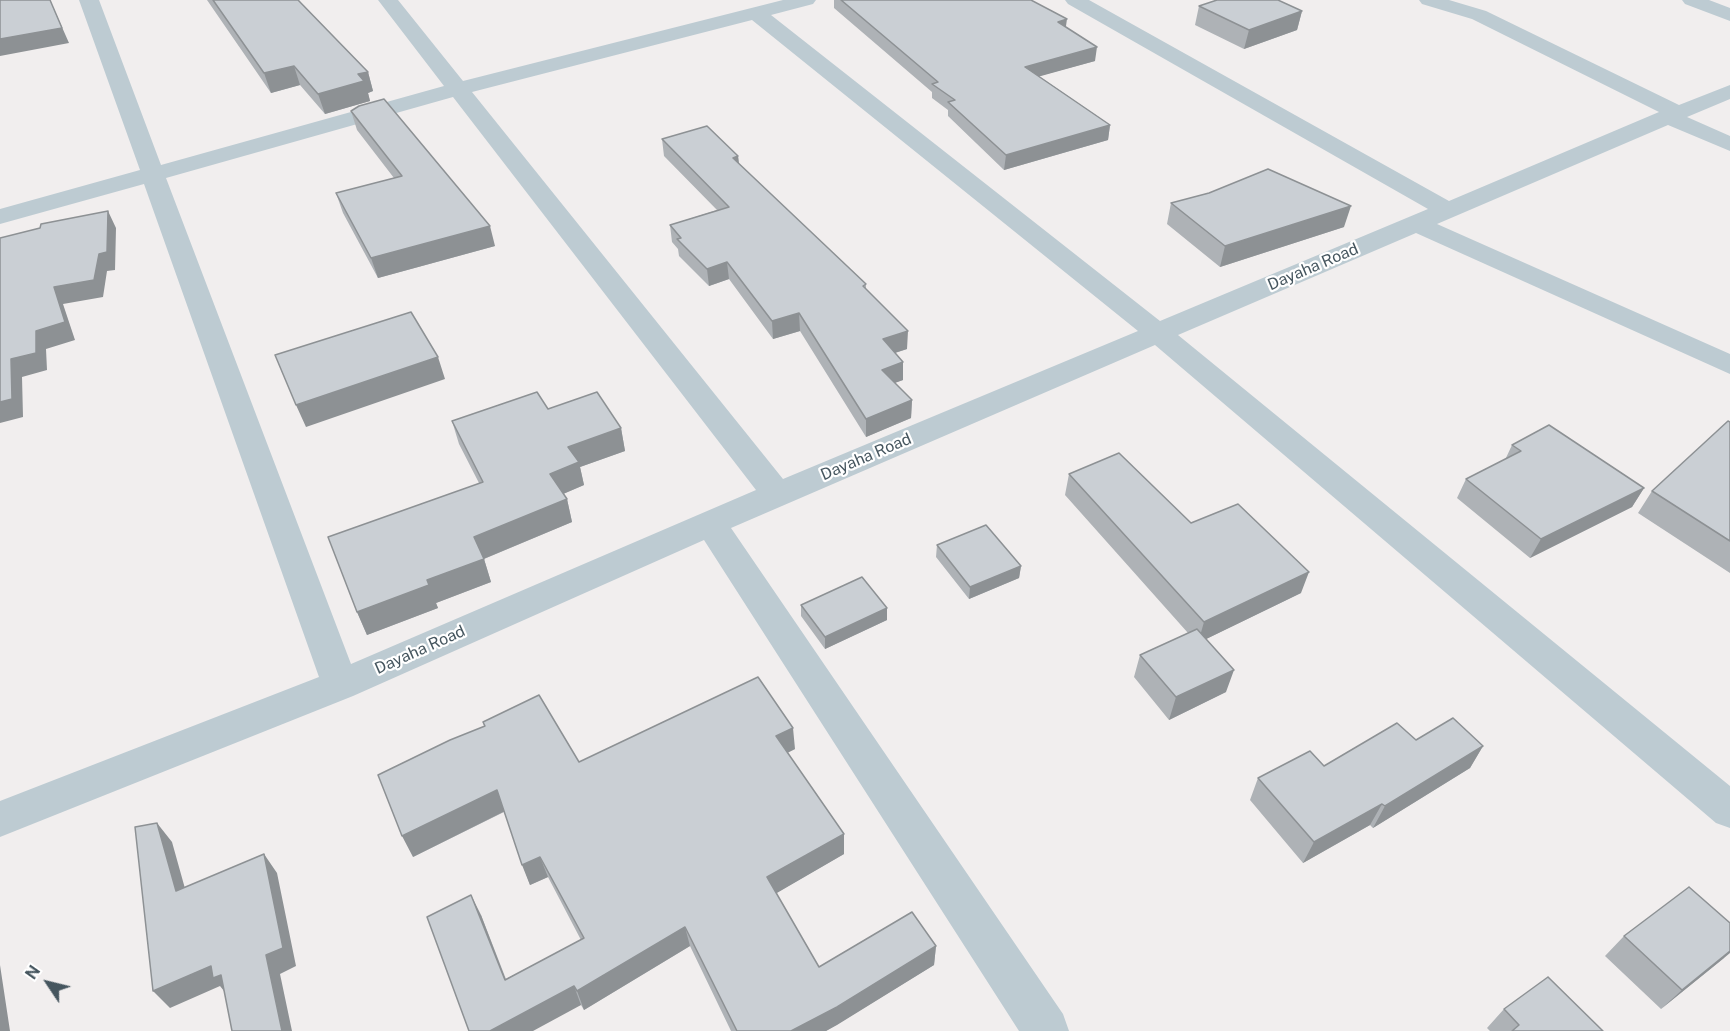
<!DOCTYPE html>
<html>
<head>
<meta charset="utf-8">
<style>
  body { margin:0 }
  #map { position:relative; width:1730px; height:1031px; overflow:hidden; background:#f1eeee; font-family:"Public Sans",sans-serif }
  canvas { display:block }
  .north { position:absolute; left:18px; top:953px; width:60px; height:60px; -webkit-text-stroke:4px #fff; paint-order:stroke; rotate:305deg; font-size:16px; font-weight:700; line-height:24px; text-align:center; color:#45555e }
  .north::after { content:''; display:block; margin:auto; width:21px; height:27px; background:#45555e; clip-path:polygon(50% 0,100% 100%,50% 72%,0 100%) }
</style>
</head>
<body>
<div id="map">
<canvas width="1730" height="1031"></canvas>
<div class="north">N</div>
</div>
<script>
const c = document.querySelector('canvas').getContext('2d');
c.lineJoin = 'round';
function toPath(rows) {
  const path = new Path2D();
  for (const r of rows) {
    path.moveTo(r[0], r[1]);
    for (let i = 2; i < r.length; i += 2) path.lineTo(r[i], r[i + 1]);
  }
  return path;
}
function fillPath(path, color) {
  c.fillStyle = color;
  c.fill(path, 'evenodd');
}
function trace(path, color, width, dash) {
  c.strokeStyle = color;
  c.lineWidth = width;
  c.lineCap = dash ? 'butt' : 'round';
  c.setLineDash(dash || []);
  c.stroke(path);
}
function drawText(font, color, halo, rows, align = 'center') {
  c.font = font + ' "Public Sans",sans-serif';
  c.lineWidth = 4.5;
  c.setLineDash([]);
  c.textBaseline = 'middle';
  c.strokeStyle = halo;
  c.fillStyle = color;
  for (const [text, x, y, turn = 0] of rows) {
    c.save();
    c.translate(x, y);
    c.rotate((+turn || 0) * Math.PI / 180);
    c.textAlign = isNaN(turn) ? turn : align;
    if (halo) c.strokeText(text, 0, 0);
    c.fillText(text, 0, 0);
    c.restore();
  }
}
const minor = toPath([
  [79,0,99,0,161,165,444,86,378,0,398,0,463,81,783,0,816,0,813,4,771,15,1160,321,1428,209,1068,4,1065,0,1089,0,1449,201,1659,112,1472,19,1422,4,1419,0,1449,0,1486,11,1679,105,1730,85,1730,99,1687,117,1730,136,1730,151,1668,125,1437,224,1730,354,1730,374,1416,233,1178,335,1730,786,1730,828,1716,823,1155,345,731,528,1063,1014,1069,1031,1019,1031,704,540,353,696,0,837,0,801,319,677,144,184,0,224,0,209,140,170,79,0],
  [752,20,1138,331,783,479,472,92,752,20],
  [453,97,756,490,351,664,166,178,453,97],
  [1682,0,1709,0,1730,8,1730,21,1685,4,1682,0]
]);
const wall = toPath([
  [207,0,298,0,368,72,373,91,368,93,370,101,325,114,300,85,271,93],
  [834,0,1031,0,1066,27,1095,61,1039,76,1110,125,1108,140,1004,170,948,116,948,110,932,98,932,92,834,8],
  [1199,6,1302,11,1297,30,1244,49,1195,25],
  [351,111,495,246,378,278,343,213,336,193,394,178,357,130],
  [662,139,738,156,739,164,866,284,866,289,907,349,895,353,903,362,903,380,894,383,912,400,911,418,866,437,800,331,773,339,729,279,709,286,679,256,678,249,672,242,670,225,717,210,664,156],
  [1171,203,1344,227,1220,267,1167,224],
  [548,409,621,428,625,451,580,467,584,485,563,494,567,499,572,522,484,559,491,582,436,603,438,608,367,635,357,612,479,483,459,444,452,421],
  [1730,422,1730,573,1638,513,1652,491],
  [1512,445,1644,488,1632,507,1530,558,1457,498,1466,479,1505,460],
  [1069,474,1191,523,1301,593,1206,639,1226,692,1169,720,1134,677,1140,655,1188,633,1065,495],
  [937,545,1021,566,1019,578,969,599,936,557],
  [801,605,887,608,887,620,825,649,801,616],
  [483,722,579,762,795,749,787,753,844,834,844,854,776,893,819,967,936,946,934,965,826,1031,731,1031,690,946,584,1010,581,1005,469,1031,481,915,506,979,581,940,548,877,530,885,504,812,413,857,484,726],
  [1416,740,1483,746,1470,768,1373,828,1370,825,1303,863,1250,800,1258,778,1324,766],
  [1624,936,1724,958,1661,1009,1605,956],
  [1504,1009,1603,1031,1490,1031,1487,1028]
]);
const shadedWall = toPath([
  [50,0,69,43,0,56,0,39],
  [1302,11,1297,30,1244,49,1249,30],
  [1067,19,1065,33,1058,22],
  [1097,47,1095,61,1023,81,1025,67],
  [294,66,300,85,271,93,264,73],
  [368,72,373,91,368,93,370,101,325,114,318,94,358,74],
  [1110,125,1108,140,1004,170,1006,155],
  [738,156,740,173,733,158],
  [1351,206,1344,227,1220,267,1225,246],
  [108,211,116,228,115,270,107,271,103,297,63,304,75,340,46,349,47,370,22,377,23,417,0,423,0,402,11,359,36,331,54,287,99,254],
  [490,226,495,246,378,278,371,258],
  [727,262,729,279,709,286,707,269],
  [799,313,800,331,773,339,772,321],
  [908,331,907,349,882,357,883,339],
  [438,357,445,379,306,427,296,405],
  [903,362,903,380,881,388,882,370],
  [912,400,911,418,866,437,866,419],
  [621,428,625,451,580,467,584,485,556,497,550,474,568,447],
  [1644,488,1632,507,1530,558,1541,539],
  [567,499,572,522,481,560,474,537],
  [484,559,491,582,436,603,438,608,367,635,357,612,427,580],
  [1021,566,1019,578,969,599,970,587],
  [1309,572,1301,593,1198,643,1204,622],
  [887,608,887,620,825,649,825,637],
  [1234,670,1226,692,1169,720,1176,697],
  [793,728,795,749,777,758,776,736],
  [1483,746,1470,768,1373,828,1385,806],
  [497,790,505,811,413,857,402,836],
  [1382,804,1370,825,1303,863,1314,842],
  [157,823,172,842,191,910,176,891],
  [844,834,844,854,770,897,767,877],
  [264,854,277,873,296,966,280,974,292,1031,282,1031,266,955],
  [540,857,548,877,530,885,522,865],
  [471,895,481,915,513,999,505,980],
  [685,927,690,946,584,1010,577,991],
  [936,946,934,965,837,1025,826,1031,791,1031],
  [1730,951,1730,953,1724,958,1661,1009,1682,990],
  [0,965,10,1031,0,1031],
  [211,966,221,975,228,996,220,986,170,1008,153,991],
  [574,986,581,1005,533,1031,490,1031]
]);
const building = toPath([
  [0,0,50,0,62,28,0,39,0,0],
  [213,0,298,0,368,72,358,74,364,81,318,94,294,66,264,73,213,0],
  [841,0,1031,0,1067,19,1058,22,1097,47,1025,67,1110,125,1006,155,948,102,955,100,932,84,938,82,841,0],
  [1217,0,1278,0,1302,11,1249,30,1199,6,1217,0],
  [384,99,490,226,371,258,336,193,402,176,351,111,359,106,384,99],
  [707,126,738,156,733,158,866,284,863,286,908,331,883,339,903,362,882,370,912,400,866,419,799,313,772,321,727,262,707,269,677,239,681,238,670,225,729,207,662,139,707,126],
  [1268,169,1351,206,1225,246,1171,203,1209,193,1268,169],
  [108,211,107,252,99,254,94,280,54,287,65,322,36,331,36,353,11,359,12,399,0,402,0,238,40,228,41,224,108,211],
  [411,312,438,357,296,405,275,355,411,312],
  [537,392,548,409,597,392,621,428,568,447,579,462,550,474,567,499,474,537,484,559,427,580,429,585,357,612,328,537,483,482,452,421,537,392],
  [1728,421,1730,422,1730,541,1652,491,1728,421],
  [1549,425,1644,488,1541,539,1466,479,1521,451,1512,445,1549,425],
  [1119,453,1191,523,1238,504,1309,572,1204,622,1069,474,1119,453],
  [986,525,1021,566,970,587,937,545,986,525],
  [862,577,887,608,825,637,801,605,862,577],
  [1197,629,1234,670,1176,697,1140,655,1197,629],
  [758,677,793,728,776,736,844,834,767,877,819,967,912,912,936,946,837,1007,791,1031,737,1031,685,927,577,991,574,986,490,1031,469,1031,427,917,471,895,505,980,584,938,540,857,522,865,497,790,402,836,378,775,450,740,485,726,483,722,539,695,579,762,758,677],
  [1453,718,1483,746,1385,806,1382,804,1314,842,1258,778,1310,751,1324,766,1397,723,1416,740,1453,718],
  [157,823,176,891,264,854,283,948,266,955,282,1031,232,1031,221,975,213,978,211,966,153,991,135,827,157,823],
  [1689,887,1730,923,1730,951,1682,990,1624,936,1689,887],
  [1548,977,1603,1031,1512,1031,1519,1025,1504,1009,1548,977]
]);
const streetNames = [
  ["Dayaha Road",1313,267,-23],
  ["Dayaha Road",866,457,-23],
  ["Dayaha Road",420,650,-24]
];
fillPath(minor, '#bdcbd2');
fillPath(wall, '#aeb2b6');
fillPath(shadedWall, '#8d9194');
fillPath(building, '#cacfd4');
trace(building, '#8d9194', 1.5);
drawText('16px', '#45555e', '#fff', streetNames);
</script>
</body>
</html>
